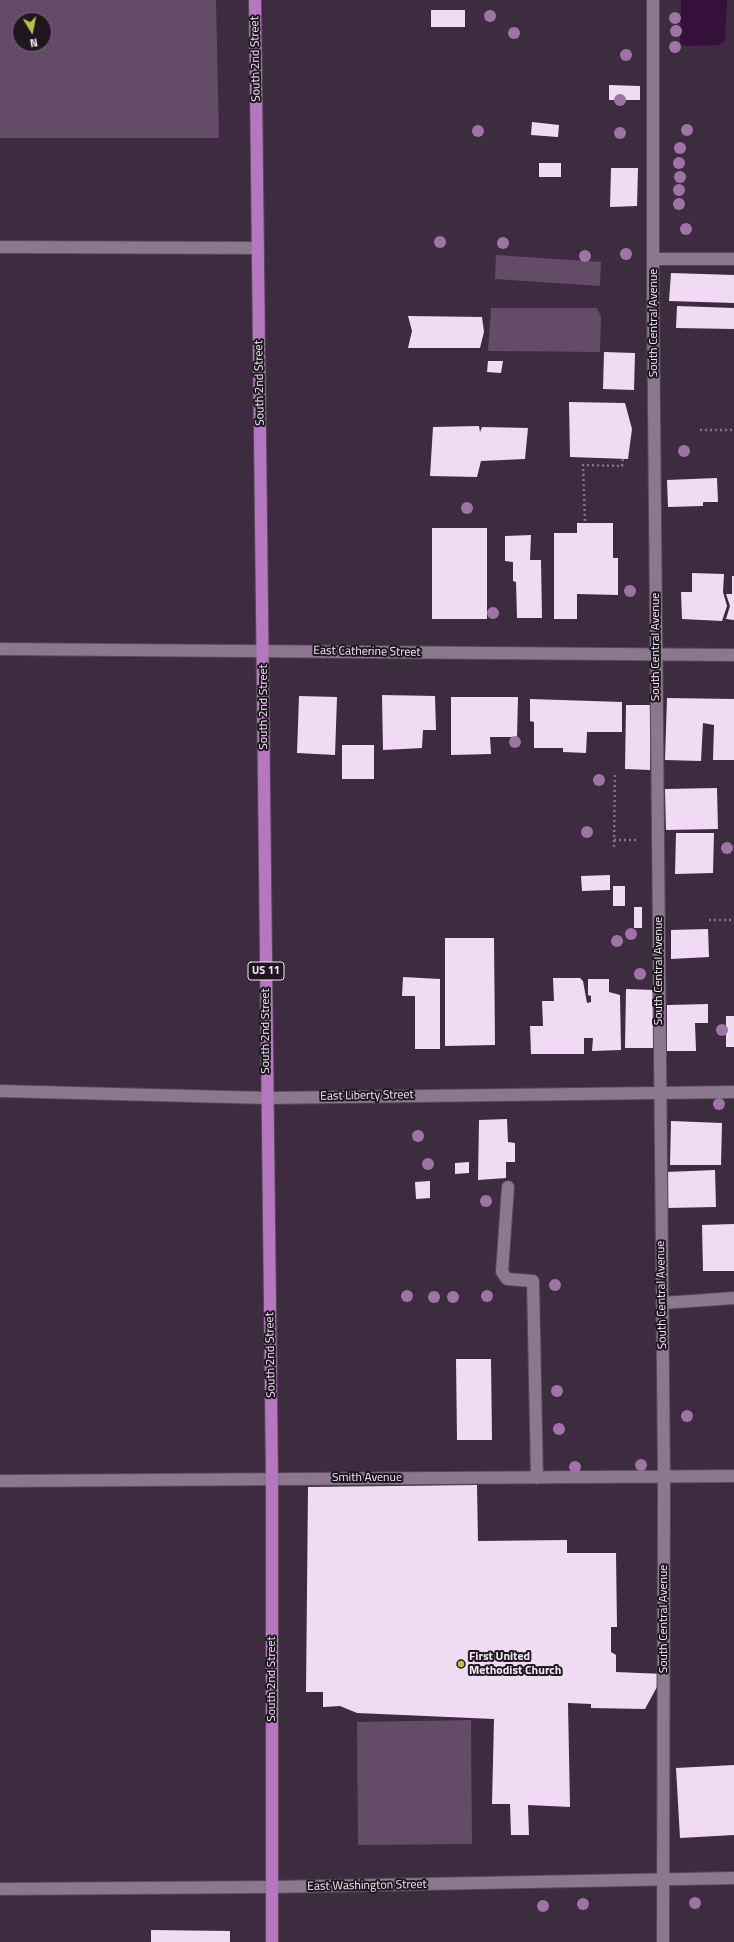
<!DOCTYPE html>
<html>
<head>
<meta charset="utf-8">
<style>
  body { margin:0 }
  #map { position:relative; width:734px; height:1942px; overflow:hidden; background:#3d2b3f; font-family:"Titillium Web",sans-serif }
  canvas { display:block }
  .north { position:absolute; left:12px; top:12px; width:40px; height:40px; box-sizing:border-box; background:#1f1720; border:1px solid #756b76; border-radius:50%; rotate:170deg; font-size:11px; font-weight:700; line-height:16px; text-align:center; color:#f5eaf7 }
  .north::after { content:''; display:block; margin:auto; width:14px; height:18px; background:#bbc045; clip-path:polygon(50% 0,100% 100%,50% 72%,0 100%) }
</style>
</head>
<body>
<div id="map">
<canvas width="734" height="1942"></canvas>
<div class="north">N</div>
</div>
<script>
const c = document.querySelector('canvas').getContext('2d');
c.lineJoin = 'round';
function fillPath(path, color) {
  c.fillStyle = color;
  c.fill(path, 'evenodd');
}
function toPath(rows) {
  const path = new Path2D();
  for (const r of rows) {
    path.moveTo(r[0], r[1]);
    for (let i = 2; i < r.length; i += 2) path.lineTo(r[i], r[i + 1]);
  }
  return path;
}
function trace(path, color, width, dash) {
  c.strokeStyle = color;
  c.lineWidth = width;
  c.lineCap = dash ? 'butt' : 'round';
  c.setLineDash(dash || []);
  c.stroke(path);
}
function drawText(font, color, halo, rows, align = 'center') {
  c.font = font + ' "Titillium Web",sans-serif';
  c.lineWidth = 4;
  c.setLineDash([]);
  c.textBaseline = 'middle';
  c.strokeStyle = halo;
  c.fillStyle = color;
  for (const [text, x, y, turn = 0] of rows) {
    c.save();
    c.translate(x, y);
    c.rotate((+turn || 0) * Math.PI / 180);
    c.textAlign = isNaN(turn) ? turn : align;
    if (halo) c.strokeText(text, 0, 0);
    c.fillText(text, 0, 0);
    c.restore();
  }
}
const green = toPath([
  [0,0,216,0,219,138,0,138],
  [20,20,44,20,44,44,20,44],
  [496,255,601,262,600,286,495,279],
  [491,308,597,308,601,317,600,352,488,351],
  [471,1720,472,1844,358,1845,357,1722]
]);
const water = toPath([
  [681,0,727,0,725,41,718,45,687,46,680,44]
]);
const building = toPath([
  [431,10,465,10,465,27,431,27],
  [609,85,640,86,640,100,609,100],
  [532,122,559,125,558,137,531,135],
  [539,163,561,163,561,177,539,177],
  [611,168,638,168,637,206,610,207],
  [671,273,734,275,734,303,669,301],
  [677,306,734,308,734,329,676,328],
  [408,316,482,317,484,332,480,348,408,348,412,331],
  [604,352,635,353,634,390,603,389],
  [488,361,503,361,501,373,487,372],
  [569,402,625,403,632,429,628,459,570,457],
  [479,426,480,432,482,427,528,428,525,459,481,461,477,477,430,476,433,427],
  [717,478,718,502,703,502,703,506,668,507,667,480],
  [577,523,613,523,613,558,618,558,618,595,577,594,577,619,554,619,554,533,577,533],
  [432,528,487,528,487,619,432,619],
  [531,535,530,560,541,560,542,618,517,618,516,582,513,581,513,562,505,561,505,536],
  [692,573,724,574,723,592,727,606,722,621,682,619,681,592,692,592],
  [732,576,734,576,734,620,726,619,730,606,726,594,732,594],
  [382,695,435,696,436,730,423,730,422,748,383,750],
  [299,696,337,697,335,755,297,753],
  [451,697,518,697,517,737,490,737,491,754,451,755],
  [667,698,734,699,734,760,713,760,714,725,703,723,701,761,665,760],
  [530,699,622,702,622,732,587,732,586,753,563,752,563,748,534,748,534,722,530,721],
  [626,705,651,705,650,770,625,769],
  [342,745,374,745,374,779,342,779],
  [717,788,718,829,666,830,665,789],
  [676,833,714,833,713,873,675,874],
  [610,875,610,890,582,891,581,876],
  [613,886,625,886,625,906,613,906],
  [634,907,642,907,642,928,634,928],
  [708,929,709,957,671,959,671,930],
  [445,938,494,938,495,1045,445,1046],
  [403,977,440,979,440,1049,415,1049,415,996,402,996],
  [553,978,580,978,583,981,587,1003,591,1002,591,996,588,995,588,979,609,979,609,992,620,995,621,1050,592,1051,593,1038,584,1038,584,1054,531,1054,530,1026,543,1026,542,1001,554,1001],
  [626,989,654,990,653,1048,625,1048],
  [708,1004,708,1023,695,1023,696,1051,667,1051,667,1005],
  [726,1016,734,1016,734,1047,726,1047],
  [507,1119,508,1142,515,1143,515,1162,506,1162,506,1178,478,1180,479,1120],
  [671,1121,722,1123,721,1165,670,1165],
  [469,1162,469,1173,455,1174,455,1163],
  [715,1170,716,1207,667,1208,666,1172],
  [430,1181,430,1198,416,1199,415,1182],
  [734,1224,734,1271,703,1271,702,1225],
  [456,1359,491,1359,492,1440,457,1440],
  [477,1485,478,1541,567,1540,567,1553,616,1553,617,1627,611,1627,611,1652,616,1655,616,1672,664,1674,645,1709,591,1708,591,1704,568,1703,570,1807,528,1805,529,1835,511,1835,510,1804,492,1804,494,1719,357,1713,340,1706,323,1707,323,1692,306,1692,308,1487],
  [734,1765,734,1835,680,1838,676,1768],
  [151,1930,230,1931,230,1942,151,1942]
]);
const path = toPath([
  [700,430,734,430],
  [585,521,583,465,622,466,623,459],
  [614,840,637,840],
  [614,847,615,772],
  [709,920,734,920]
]);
const service = toPath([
  [653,0,653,300,664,1477,663,1942],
  [0,247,258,248],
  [654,259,734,259],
  [508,1187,502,1272,507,1279,533,1281,537,1478],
  [663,1303,734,1298],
  [0,1481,734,1476]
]);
const minor = toPath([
  [0,649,734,655],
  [0,1091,267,1098,734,1092],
  [0,1889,271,1887]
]);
const tertiary = toPath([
  [271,1887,734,1878]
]);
const primary = toPath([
  [255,0,272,1479,272,1942]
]);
const trees = [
  [490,16],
  [675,18],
  [676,31],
  [514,33],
  [675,47],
  [626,55],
  [620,100],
  [687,130],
  [478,131],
  [620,133],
  [680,148],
  [679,163],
  [680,177],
  [679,190],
  [679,204],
  [686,229],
  [440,242],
  [503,243],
  [626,254],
  [585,256],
  [684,451],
  [467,508],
  [630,591],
  [493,613],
  [515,742],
  [599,780],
  [587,832],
  [727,848],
  [631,934],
  [617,941],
  [640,974],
  [722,1030],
  [719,1104],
  [418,1136],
  [428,1164],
  [486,1201],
  [555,1285],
  [407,1296],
  [487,1296],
  [434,1297],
  [453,1297],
  [557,1391],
  [687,1416],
  [559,1429],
  [641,1465],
  [575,1467],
  [695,1903],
  [583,1904],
  [543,1906]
];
const markers = [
  [461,1664,4,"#bbc045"]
];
const shields = [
  [266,971,36]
];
const shieldNames = [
  ["US 11",266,971]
];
const streetNames = [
  ["South 2nd Street",256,59,-91],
  ["South Central Avenue",654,323,-90],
  ["South 2nd Street",260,383,-91],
  ["South Central Avenue",656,647,-90],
  ["East Catherine Street",367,652,1],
  ["South 2nd Street",264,707,-90],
  ["South Central Avenue",659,971,-90],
  ["South 2nd Street",266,1031,-90],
  ["East Liberty Street",367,1096,-1],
  ["South Central Avenue",662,1295,-91],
  ["South 2nd Street",271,1355,-91],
  ["Smith Avenue",367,1478],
  ["South Central Avenue",664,1619,-90],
  ["South 2nd Street",272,1679,-90],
  ["East Washington Street",367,1886,-1]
];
const poiNames = [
  ["First United",469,1657],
  ["Methodist Church",469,1671]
];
fillPath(green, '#644b68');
fillPath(water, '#35103b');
fillPath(building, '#f1dbf4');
trace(service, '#554758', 14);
trace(minor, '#554758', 14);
trace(tertiary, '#554758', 14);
trace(primary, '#554758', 14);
trace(path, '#837385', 2.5, [2, 3]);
trace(service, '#8b778e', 12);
trace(minor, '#8b778e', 12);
trace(tertiary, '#8b778e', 12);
trace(primary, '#b578c0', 12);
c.fillStyle = '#9e74a4';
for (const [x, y] of trees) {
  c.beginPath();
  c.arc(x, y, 6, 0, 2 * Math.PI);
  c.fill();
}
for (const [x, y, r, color] of markers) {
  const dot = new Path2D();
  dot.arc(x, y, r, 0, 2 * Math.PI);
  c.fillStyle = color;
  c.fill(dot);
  trace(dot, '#1f1720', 1.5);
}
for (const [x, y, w] of shields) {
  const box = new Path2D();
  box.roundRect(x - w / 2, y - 9, w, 18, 3);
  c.fillStyle = '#1f1720';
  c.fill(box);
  trace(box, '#f5eaf7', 1);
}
drawText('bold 11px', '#f5eaf7', null, shieldNames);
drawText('12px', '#f5eaf7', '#1f1720', streetNames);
drawText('bold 12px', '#f5eaf7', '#1f1720', poiNames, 'left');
</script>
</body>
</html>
